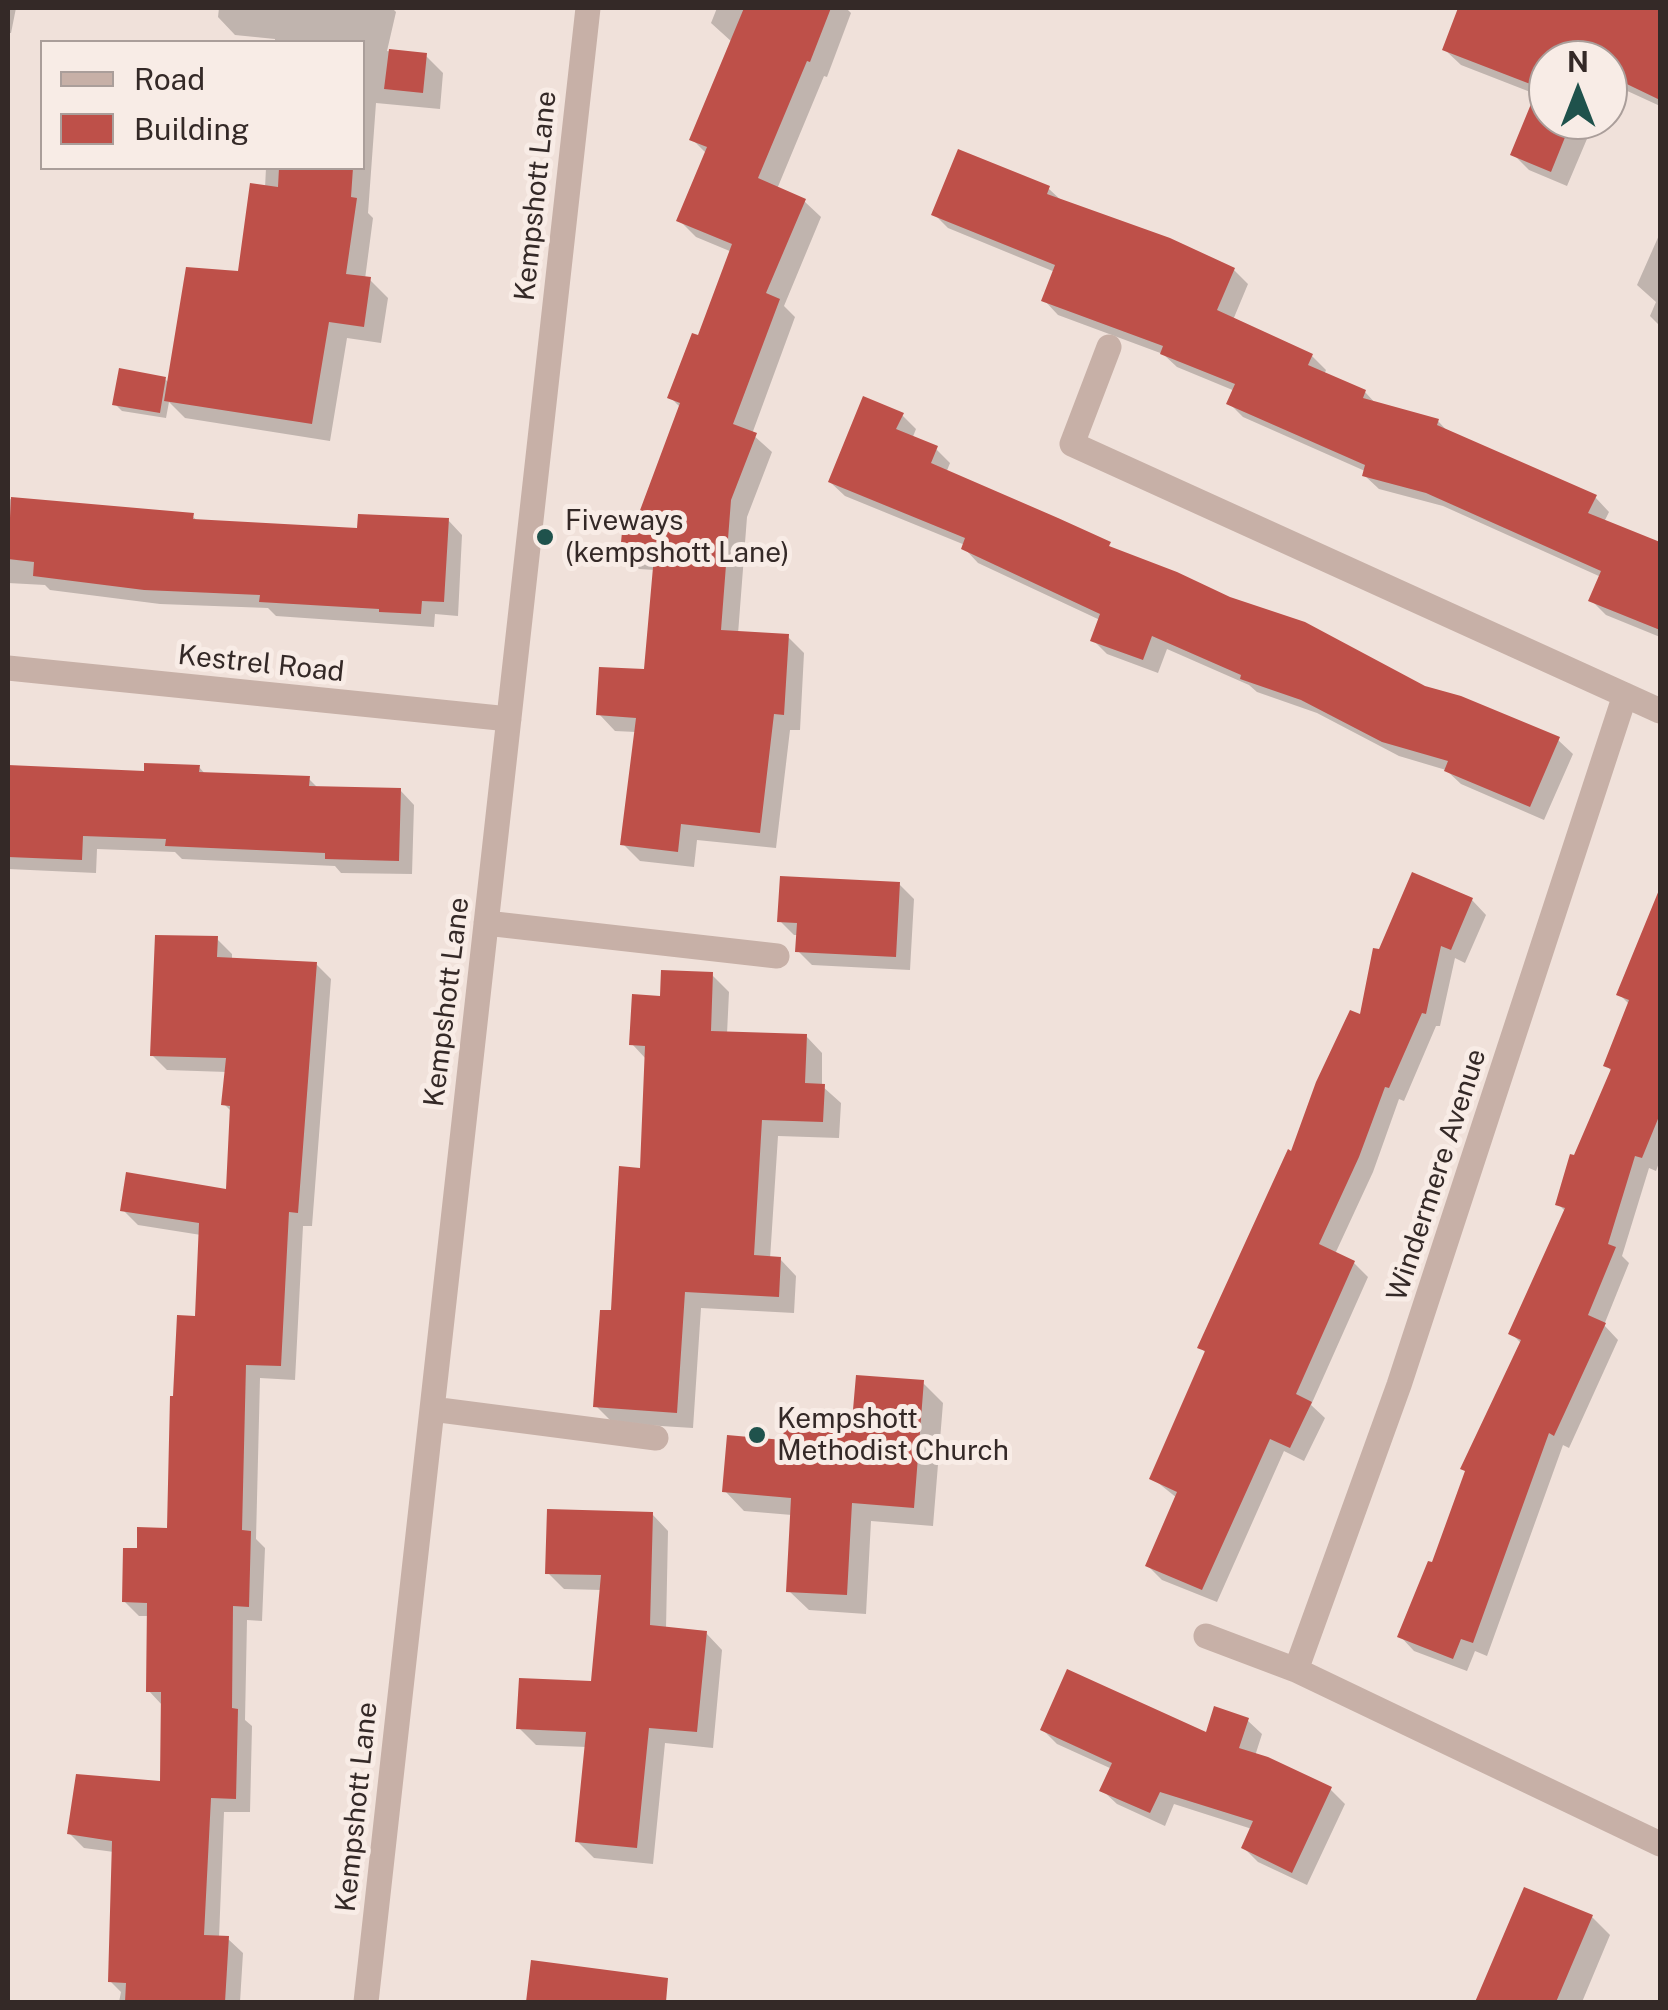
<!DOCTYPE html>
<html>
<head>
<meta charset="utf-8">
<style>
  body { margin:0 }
  #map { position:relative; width:1668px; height:2010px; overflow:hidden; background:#f0e1da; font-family:"Public Sans",sans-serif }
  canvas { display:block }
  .frame { position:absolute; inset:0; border:10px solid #342927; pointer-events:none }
  .legend { position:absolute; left:40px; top:40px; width:325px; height:130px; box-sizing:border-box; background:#f8ece6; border:2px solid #aa9e9a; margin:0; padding:12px 18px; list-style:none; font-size:30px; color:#342927 }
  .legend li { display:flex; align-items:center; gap:20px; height:50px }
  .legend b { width:50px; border:2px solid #aa9e9a }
  .north { position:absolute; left:1528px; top:40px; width:100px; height:100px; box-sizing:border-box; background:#f8ece6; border:2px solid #aa9e9a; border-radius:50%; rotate:0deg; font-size:28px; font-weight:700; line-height:40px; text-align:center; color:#342927 }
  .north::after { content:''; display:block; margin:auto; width:35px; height:45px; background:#1f524c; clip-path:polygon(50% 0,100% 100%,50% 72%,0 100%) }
</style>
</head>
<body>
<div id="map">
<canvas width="1668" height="2010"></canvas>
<div class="frame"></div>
<ul class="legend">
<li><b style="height:12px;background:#c7b0a7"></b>Road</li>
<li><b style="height:28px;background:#be5049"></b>Building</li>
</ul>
<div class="north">N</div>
</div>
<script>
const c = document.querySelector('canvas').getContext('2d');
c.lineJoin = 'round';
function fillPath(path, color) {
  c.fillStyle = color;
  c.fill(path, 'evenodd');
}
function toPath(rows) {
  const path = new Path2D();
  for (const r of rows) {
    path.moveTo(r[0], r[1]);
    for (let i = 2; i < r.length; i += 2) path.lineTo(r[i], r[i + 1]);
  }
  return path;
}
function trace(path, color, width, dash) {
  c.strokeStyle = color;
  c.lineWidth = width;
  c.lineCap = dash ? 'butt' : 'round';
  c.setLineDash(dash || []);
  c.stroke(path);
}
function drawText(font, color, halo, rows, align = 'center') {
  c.font = font + ' "Public Sans",sans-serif';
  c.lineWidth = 10;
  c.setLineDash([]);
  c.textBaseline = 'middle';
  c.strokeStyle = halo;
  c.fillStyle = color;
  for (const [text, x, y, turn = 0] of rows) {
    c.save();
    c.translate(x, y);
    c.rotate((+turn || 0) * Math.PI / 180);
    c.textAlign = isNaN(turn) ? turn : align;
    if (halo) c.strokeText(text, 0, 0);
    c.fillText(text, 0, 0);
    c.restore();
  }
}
const shadow = toPath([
  [8,8,16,8,11,33,8,33],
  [219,8,392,8,396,12,387,51,426,56,443,73,440,109,376,103,368,213,373,218,365,279,370,280,388,298,381,343,347,338,330,441,185,418,169,402,166,418,122,411,115,404,165,379,170,384,240,274,265,188,266,168,362,168,362,42,275,42,275,39,235,35,218,17],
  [717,8,846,8,851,13,827,77,824,76,777,189,804,201,821,217,784,306,795,317,752,434,772,452,747,517,738,634,788,637,804,653,800,730,790,730,776,848,697,840,694,867,640,861,623,844,636,732,615,731,599,714,647,672,655,570,639,569,623,552,641,515,681,408,670,397,699,338,732,252,696,237,679,220,707,154,692,139,732,42,711,23],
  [1460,8,1651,8,1659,10,1660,8,1660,106,1610,83,1608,89,1608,60,1548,60,1548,120,1595,120,1567,186,1529,170,1513,154,1538,95,1461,65,1444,49],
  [1049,189,1063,202,1234,270,1248,284,1233,320,1312,356,1326,370,1324,375,1365,392,1377,405,1438,421,1450,434,1595,497,1609,512,1604,522,1660,545,1660,637,1606,615,1591,600,1601,577,1443,506,1379,489,1364,475,1365,471,1243,417,1229,403,1235,391,1177,367,1163,354,1058,315,1044,300,1055,272,948,228,934,214],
  [1660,233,1660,326,1650,316,1656,302,1637,285],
  [902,415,916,429,912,439,936,449,950,463,946,473,1424,688,1558,740,1573,754,1544,820,1461,784,1446,770,1399,756,1317,713,1257,692,1249,685,1167,649,1158,673,1107,654,1093,640,1100,620,978,563,964,548,965,545,845,496,830,482],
  [8,499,192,516,199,522,360,531,448,520,462,535,458,616,435,614,434,627,276,616,268,608,160,604,50,590,45,585,8,583],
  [8,767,146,773,199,767,206,775,309,779,319,789,400,790,414,805,412,874,341,873,335,866,182,859,175,852,97,849,96,873,8,869],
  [899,884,914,899,910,970,812,965,798,951,799,935,794,935,780,921],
  [1472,900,1486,915,1465,963,1455,958,1440,1026,1436,1026,1404,1101,1399,1099,1373,1172,1335,1254,1354,1263,1368,1277,1311,1405,1325,1418,1304,1461,1284,1451,1217,1602,1162,1580,1148,1566,1177,1498,1152,1478,1207,1354,1200,1347,1361,1018,1380,952],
  [217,939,232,954,232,960,316,964,331,979,312,1226,303,1226,295,1380,260,1378,256,1539,265,1548,262,1621,247,1620,245,1720,252,1726,250,1812,224,1812,219,1938,228,1939,243,1953,240,2002,119,2002,121,1992,110,1981,114,1852,84,1848,69,1833,163,1783,163,1706,148,1690,150,1616,139,1616,124,1601,139,1551,169,1530,175,1398,197,1319,201,1235,138,1225,123,1210,228,1192,232,1112,224,1104,227,1072,167,1070,152,1055],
  [1641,941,1660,948,1660,1160,1656,1171,1649,1168,1622,1256,1629,1263,1604,1325,1618,1340,1569,1448,1563,1445,1487,1656,1475,1651,1467,1671,1414,1651,1400,1636,1434,1566,1522,1344,1511,1333,1566,1212,1558,1204,1612,1072,1606,1065,1630,1005,1619,994],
  [712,975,729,992,727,1034,806,1036,822,1053,822,1086,841,1103,839,1138,778,1136,770,1259,780,1259,796,1276,794,1313,701,1308,693,1428,613,1423,596,1406,643,1170,647,1060,632,1044,662,998],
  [923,1383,943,1403,933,1526,871,1521,866,1614,809,1610,789,1591,792,1515,744,1511,725,1491,854,1436],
  [652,1514,668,1531,666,1629,706,1633,722,1650,713,1748,665,1743,653,1864,594,1858,577,1841,587,1747,536,1745,519,1728,593,1684,602,1590,564,1589,548,1573],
  [1247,1720,1262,1734,1255,1756,1330,1789,1345,1804,1307,1885,1258,1862,1244,1848,1252,1829,1174,1804,1165,1826,1117,1804,1102,1790,1112,1769,1057,1744,1043,1730,1207,1735],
  [1526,1890,1592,1917,1610,1935,1582,2002,1478,2002],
  [533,1962,640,1989,638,2002,528,2002]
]);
const building = toPath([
  [744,8,831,8,810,62,807,61,758,178,806,199,766,293,780,299,733,424,757,433,731,500,721,630,789,634,784,715,774,714,760,833,681,824,678,852,620,845,636,718,596,715,599,667,644,669,654,556,620,553,624,511,639,513,680,403,667,398,692,333,698,335,732,244,676,221,707,147,689,140],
  [1458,8,1660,8,1660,100,1608,75,1608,60,1548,60,1548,120,1572,120,1551,172,1510,155,1538,87,1442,50],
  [389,49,427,53,423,93,384,89],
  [958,149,1050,186,1047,194,1170,238,1235,268,1217,310,1313,354,1308,365,1366,390,1363,398,1439,419,1437,425,1597,495,1588,513,1660,542,1660,630,1588,601,1601,571,1426,493,1362,476,1365,465,1226,404,1235,384,1160,354,1163,346,1041,301,1055,265,931,215],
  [279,168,353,168,351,197,357,198,346,274,371,277,364,327,329,322,312,424,164,401,186,267,238,271,250,183,278,187],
  [119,368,166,377,160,413,112,405],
  [863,396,904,413,896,429,938,446,931,463,1058,518,1111,542,1109,546,1177,572,1230,597,1305,622,1425,686,1461,696,1560,737,1530,807,1444,771,1448,761,1382,742,1301,700,1240,679,1241,675,1152,636,1143,660,1090,641,1100,614,961,549,965,538,828,482],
  [11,497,194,513,193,519,357,528,358,514,449,518,444,602,422,601,421,614,379,612,379,609,259,602,260,595,144,590,33,576,34,562,8,559],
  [144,763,200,765,199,772,310,776,309,786,401,788,399,861,325,859,325,853,165,846,166,839,83,836,82,860,8,857,8,765,144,771],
  [1412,872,1473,898,1451,950,1441,946,1426,1014,1422,1013,1389,1088,1385,1087,1359,1157,1319,1244,1355,1261,1296,1394,1312,1402,1290,1448,1270,1439,1202,1590,1145,1566,1177,1492,1149,1479,1205,1351,1197,1348,1288,1149,1291,1151,1316,1082,1350,1010,1360,1014,1373,948,1379,949],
  [780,876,900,882,896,957,795,952,797,923,777,922],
  [1659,890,1660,1114,1642,1158,1635,1156,1608,1244,1616,1247,1588,1315,1606,1323,1554,1436,1549,1433,1473,1643,1461,1639,1453,1659,1397,1637,1428,1561,1432,1562,1465,1471,1460,1469,1521,1340,1508,1334,1565,1208,1555,1205,1570,1154,1574,1155,1611,1069,1603,1066,1629,1000,1616,995],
  [155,935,218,936,217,957,317,962,298,1213,289,1212,281,1366,246,1365,242,1530,251,1531,249,1607,233,1606,232,1708,238,1709,236,1799,211,1798,204,1935,229,1936,225,2002,125,2002,126,1983,108,1982,112,1841,67,1834,76,1774,160,1781,161,1692,146,1692,147,1603,122,1602,123,1548,137,1548,137,1527,167,1528,170,1396,173,1396,177,1315,195,1316,199,1223,120,1211,126,1172,226,1189,230,1106,221,1105,226,1058,150,1056],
  [661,970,713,972,711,1031,807,1034,805,1083,825,1084,823,1122,762,1120,754,1255,781,1257,779,1297,685,1292,677,1413,593,1407,600,1310,611,1310,619,1166,640,1168,645,1046,629,1045,632,994,660,996],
  [856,1375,924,1380,914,1508,852,1503,847,1595,786,1592,791,1498,722,1492,727,1435,783,1440,784,1427,851,1433],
  [547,1509,653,1512,650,1625,707,1631,697,1732,649,1728,637,1848,575,1842,586,1732,516,1729,519,1678,591,1681,601,1575,545,1574],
  [1067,1669,1206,1732,1214,1706,1249,1718,1239,1748,1268,1757,1332,1787,1292,1873,1241,1848,1253,1821,1160,1792,1150,1813,1099,1791,1112,1763,1040,1730],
  [1524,1887,1593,1915,1556,2002,1475,2002],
  [531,1960,668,1978,666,2002,526,2002]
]);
const minor = toPath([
  [1109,347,1072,444,1660,711],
  [8,668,509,719],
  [486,923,777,956],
  [432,1409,656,1438],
  [1206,1636,1296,1670,1660,1844],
  [1296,1670,1399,1385,1625,695],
  [366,2002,588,8]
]);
const markers = [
  [545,537,10,"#1f524c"],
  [757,1435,10,"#1f524c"]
];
const streetNames = [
  ["Kempshott Lane",536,196,-84],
  ["Kestrel Road",261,664,6],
  ["Kempshott Lane",447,1002,-83],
  ["Windermere Avenue",1437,1175,-72],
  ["Kempshott Lane",357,1807,-84]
];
const poiNames = [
  ["Fiveways",565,521],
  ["(kempshott Lane)",565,553],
  ["Kempshott",777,1419],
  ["Methodist Church",777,1451]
];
fillPath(shadow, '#0003');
fillPath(building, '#be5049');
trace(minor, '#c7b0a7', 25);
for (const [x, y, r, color] of markers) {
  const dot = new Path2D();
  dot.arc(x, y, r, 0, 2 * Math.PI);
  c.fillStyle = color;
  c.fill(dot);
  trace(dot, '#f8ece6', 4);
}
drawText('28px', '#342927', '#f8ece6', streetNames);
drawText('28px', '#342927', '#f8ece6', poiNames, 'left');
</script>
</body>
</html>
